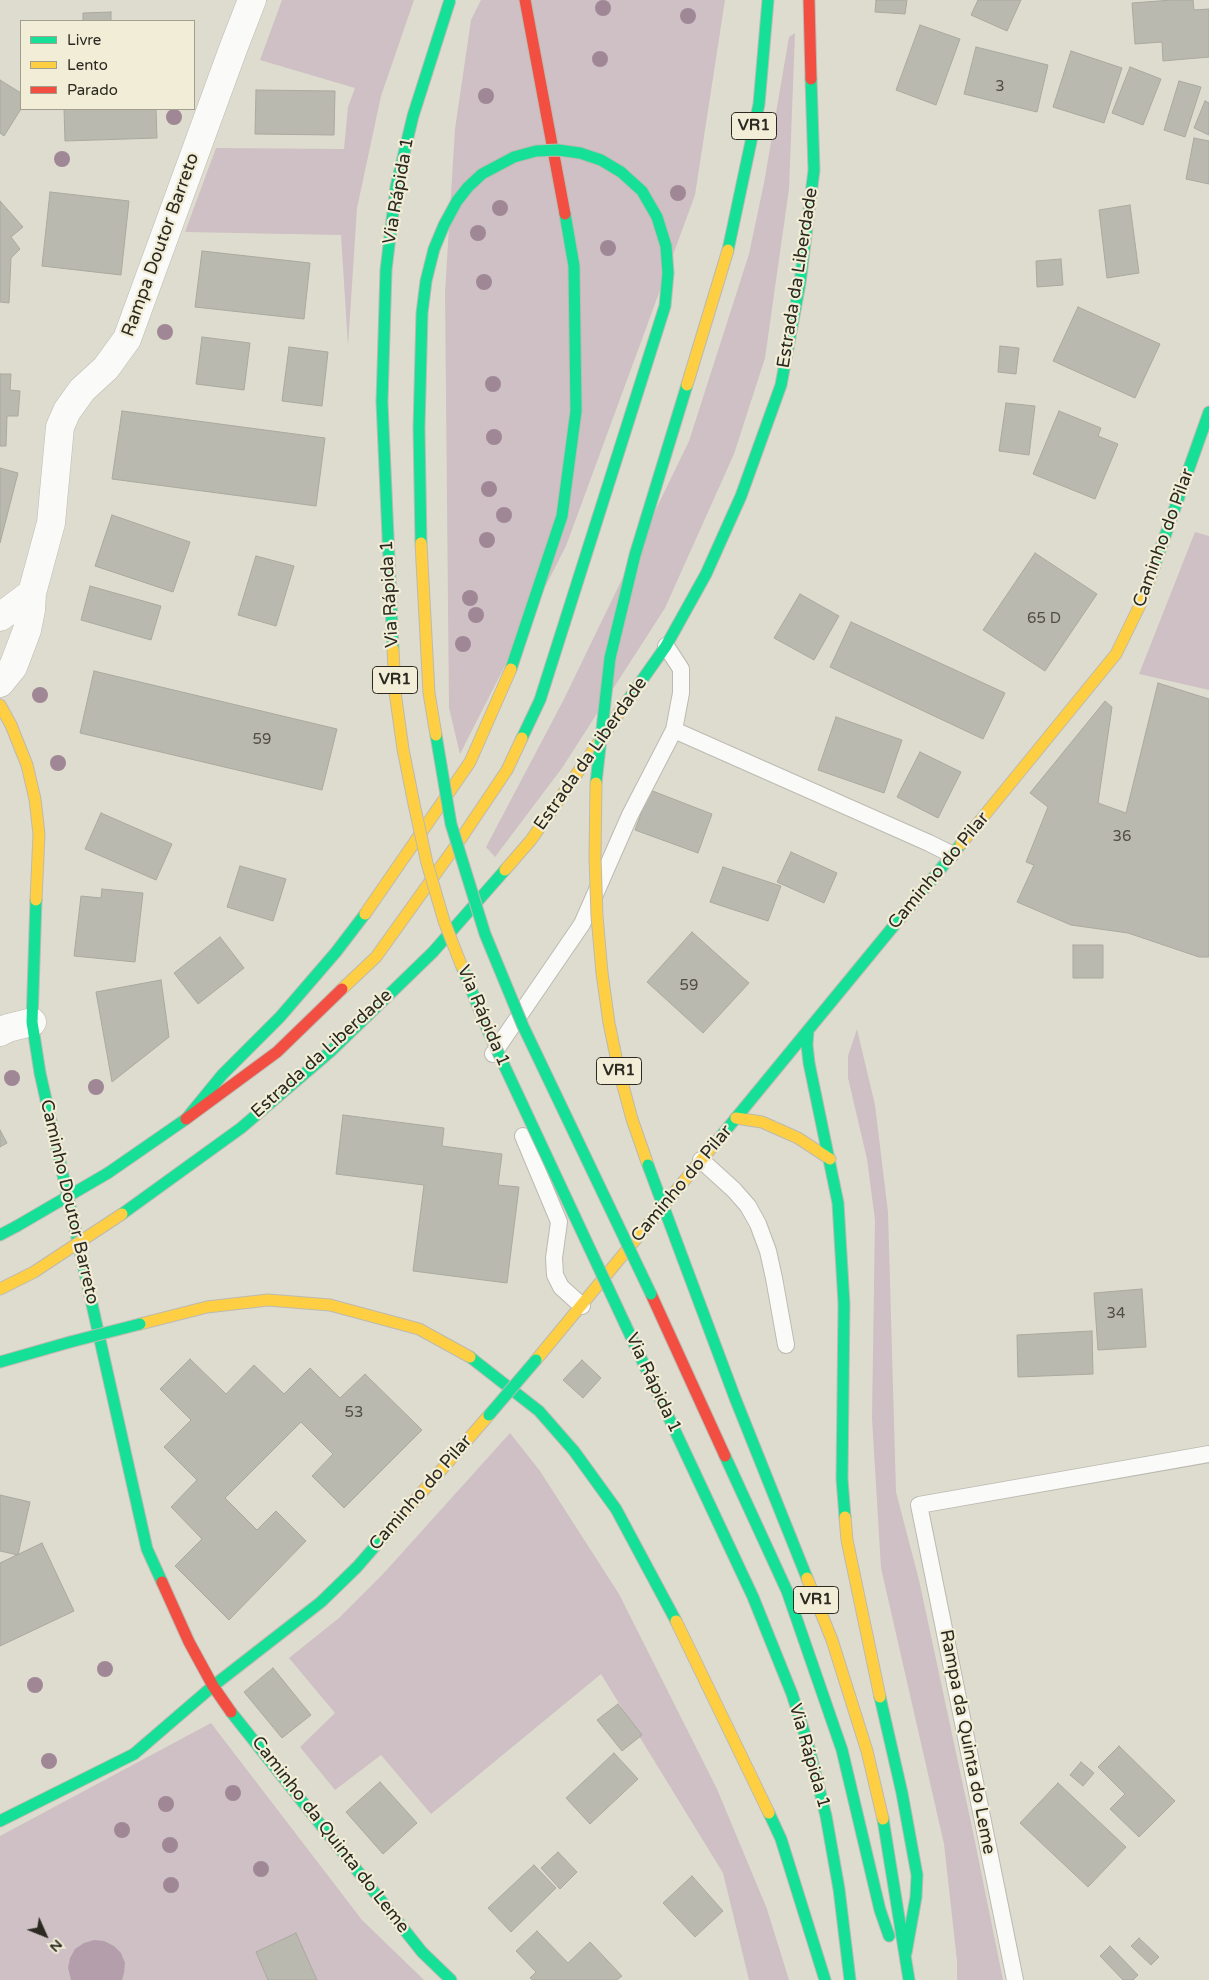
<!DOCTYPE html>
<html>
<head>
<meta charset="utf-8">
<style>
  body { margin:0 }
  #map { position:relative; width:1209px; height:1980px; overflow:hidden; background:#dedccf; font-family:"Varela Round",sans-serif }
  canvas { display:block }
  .legend { position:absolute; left:20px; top:20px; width:175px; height:90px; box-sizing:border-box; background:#f1edd6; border:1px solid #a29f8e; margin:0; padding:6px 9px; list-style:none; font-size:15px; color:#2b2921 }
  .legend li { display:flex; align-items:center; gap:10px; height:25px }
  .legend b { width:25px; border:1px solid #a29f8e }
  .north { position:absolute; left:20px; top:1910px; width:50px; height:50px; -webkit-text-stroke:4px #f1edd6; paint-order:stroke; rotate:134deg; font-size:14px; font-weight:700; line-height:20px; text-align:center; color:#2b2921 }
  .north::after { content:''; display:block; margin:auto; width:18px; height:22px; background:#2b2921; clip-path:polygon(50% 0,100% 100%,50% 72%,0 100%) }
</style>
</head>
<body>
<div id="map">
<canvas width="1209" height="1980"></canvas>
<ul class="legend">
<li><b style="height:6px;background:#16e098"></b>Livre</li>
<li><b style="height:6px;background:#ffcf43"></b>Lento</li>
<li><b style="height:6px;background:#f24e42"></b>Parado</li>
</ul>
<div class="north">N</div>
</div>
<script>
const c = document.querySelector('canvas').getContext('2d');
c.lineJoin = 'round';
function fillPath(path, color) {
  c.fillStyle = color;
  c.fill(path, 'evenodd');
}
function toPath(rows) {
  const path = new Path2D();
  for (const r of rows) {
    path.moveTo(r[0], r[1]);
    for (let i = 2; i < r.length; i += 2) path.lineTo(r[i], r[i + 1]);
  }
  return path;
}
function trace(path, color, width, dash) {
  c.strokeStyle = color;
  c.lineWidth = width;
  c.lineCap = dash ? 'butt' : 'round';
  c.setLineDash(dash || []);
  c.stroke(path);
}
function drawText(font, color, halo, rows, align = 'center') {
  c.font = font + ' "Varela Round",sans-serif';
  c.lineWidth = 4.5;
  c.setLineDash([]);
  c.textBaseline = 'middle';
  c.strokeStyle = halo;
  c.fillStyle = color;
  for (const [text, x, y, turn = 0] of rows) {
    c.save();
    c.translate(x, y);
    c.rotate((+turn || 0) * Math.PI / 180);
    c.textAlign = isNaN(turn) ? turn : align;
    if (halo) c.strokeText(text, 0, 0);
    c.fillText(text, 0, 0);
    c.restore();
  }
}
const green = toPath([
  [282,0,414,0,381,96,357,208,348,346,341,235,185,232,216,148,344,149,348,107,355,88,260,60],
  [481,0,725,0,695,195,566,546,460,754,449,708,445,293,455,129,471,20],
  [795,33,789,189,765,358,734,454,665,608,562,768,495,857,486,847,563,701,689,441,749,254,764,183,789,37],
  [1195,532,1209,536,1209,690,1139,674],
  [857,1029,875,1105,888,1212,896,1492,919,1580,973,1832,1003,1980,957,1980,957,1961,944,1844,881,1568,872,1418,875,1220,867,1159,848,1078,848,1056],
  [510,1433,540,1471,619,1594,717,1789,767,1909,789,1980,749,1980,723,1873,601,1674,431,1814,381,1755,335,1790,300,1747,335,1713,289,1658,339,1618,383,1574],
  [211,1723,362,1920,424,1980,0,1980,0,1836]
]);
const water = toPath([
  [94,1940,104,1941,114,1946,121,1953,125,1963,124,1973,122,1980,71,1980,68,1968,70,1958,75,1949,84,1943]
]);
const building = toPath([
  [876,0,907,0,905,14,875,12,876,0],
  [978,0,1021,0,1007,31,971,15,978,0],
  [1172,0,1193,0,1194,10,1209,9,1209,57,1163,61,1162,42,1135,44,1132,3,1172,0],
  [111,12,111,21,83,21,83,13,111,12],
  [920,25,960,39,936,105,896,90,920,25],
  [976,47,1048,65,1037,112,964,94,976,47],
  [1071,51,1122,68,1104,123,1053,107,1071,51],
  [1130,67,1161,79,1143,125,1112,113,1130,67],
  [0,80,21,93,21,109,4,136,0,133,0,80],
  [1179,81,1201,87,1185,137,1164,130,1179,81],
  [256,90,335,91,334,135,255,134,256,90],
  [1205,101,1209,103,1209,135,1194,128,1205,101],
  [64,109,156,109,157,138,65,141,64,109],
  [1194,138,1209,141,1209,184,1186,179,1194,138],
  [50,192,129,201,121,275,42,266,50,192],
  [0,201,23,227,11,237,20,249,11,258,9,303,0,302,0,201],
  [1130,205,1139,273,1107,278,1099,210,1130,205],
  [202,251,310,263,304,319,195,307,202,251],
  [1061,259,1063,285,1037,287,1036,261,1061,259],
  [1078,307,1160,344,1135,398,1053,361,1078,307],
  [202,337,250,343,244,390,196,384,202,337],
  [1000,346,1019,348,1016,374,998,372,1000,346],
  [289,347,328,352,322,406,282,401,289,347],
  [0,374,11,374,10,390,20,391,18,416,7,416,6,446,0,446,0,374],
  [1006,403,1035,406,1029,455,999,451,1006,403],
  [122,411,325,438,316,506,112,479,122,411],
  [1059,411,1101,428,1098,436,1118,444,1095,499,1033,474,1059,411],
  [0,468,18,473,0,543,0,468],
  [112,515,190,542,173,592,95,566,112,515],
  [1035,553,1097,594,1045,671,983,630,1035,553],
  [256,556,294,566,276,626,238,615,256,556],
  [90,586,161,606,151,640,81,620,90,586],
  [800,594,839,616,814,660,774,638,800,594],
  [851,622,1005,693,983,739,830,667,851,622],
  [94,671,337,729,322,790,80,733,94,671],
  [1158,683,1209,699,1209,957,1199,957,1128,933,1071,925,1017,902,1034,865,1026,862,1048,807,1030,793,1105,701,1112,707,1098,803,1126,813,1158,683],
  [836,717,902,740,884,793,818,770,836,717],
  [920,752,961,772,938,818,897,797,920,752],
  [650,790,712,814,698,853,635,830,650,790],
  [101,813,172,844,156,880,85,849,101,813],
  [791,852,837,873,824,903,777,882,791,852],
  [240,866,286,879,273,921,227,907,240,866],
  [723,867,781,886,768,921,710,902,723,867],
  [102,889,143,893,135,962,74,956,81,896,101,898,102,889],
  [692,932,749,983,703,1033,647,982,692,932],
  [220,937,244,968,198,1004,174,973,220,937],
  [1073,945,1103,945,1103,978,1073,978,1073,945],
  [161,980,169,1037,112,1082,96,992,161,980],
  [343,1115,444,1128,442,1146,502,1154,498,1185,519,1187,507,1283,413,1271,424,1185,336,1174,343,1115],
  [0,1130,7,1143,0,1147,0,1130],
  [1142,1289,1146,1347,1098,1350,1094,1293,1142,1289],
  [1092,1331,1093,1374,1018,1377,1017,1335,1092,1331],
  [190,1359,226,1394,254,1365,284,1394,310,1368,340,1398,365,1374,422,1430,344,1508,312,1476,333,1454,301,1422,225,1498,257,1530,276,1511,306,1541,229,1620,175,1566,202,1539,171,1507,197,1480,164,1447,191,1420,160,1389,190,1359],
  [582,1360,601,1378,583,1398,563,1380,582,1360],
  [0,1495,30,1502,18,1555,0,1551,0,1495],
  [42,1543,74,1611,0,1646,0,1563,42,1543],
  [273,1668,311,1715,282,1738,244,1692,273,1668],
  [618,1704,642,1735,622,1751,597,1720,618,1704],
  [1119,1746,1175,1801,1139,1837,1110,1809,1125,1794,1098,1767,1119,1746],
  [614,1753,638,1779,590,1824,566,1798,614,1753],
  [1081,1762,1094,1773,1083,1786,1070,1775,1081,1762],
  [380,1782,417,1823,383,1854,346,1812,380,1782],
  [1058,1783,1126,1847,1088,1887,1020,1823,1058,1783],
  [558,1852,577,1872,560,1889,541,1868,558,1852],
  [534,1865,556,1888,511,1932,488,1908,534,1865],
  [692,1876,723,1911,695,1937,663,1903,692,1876],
  [537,1931,568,1963,590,1942,622,1976,617,1980,533,1980,530,1978,536,1972,516,1951,537,1931],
  [296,1933,317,1980,268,1980,256,1952,296,1933],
  [1139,1938,1159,1957,1151,1965,1131,1946,1139,1938],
  [1110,1946,1138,1975,1133,1980,1123,1980,1100,1956,1110,1946]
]);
const lane = toPath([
  [674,730,929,843,951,854],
  [493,1054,582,924,630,815,674,730,681,693,681,669,666,646],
  [523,1136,559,1222,554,1258,555,1275,561,1287,582,1306],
  [701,1160,734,1190,748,1206,758,1224,768,1251,774,1278,786,1345],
  [1015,1980,919,1505,1209,1454]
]);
const street = toPath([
  [0,617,32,593],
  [0,683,13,667,27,630,31,610,32,593,51,523,60,427,67,411,82,390,106,368,127,339,233,49,252,0],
  [0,1032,8,1028,32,1022]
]);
const fast = toPath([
  [728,250,759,104,768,0],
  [1154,567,1209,412],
  [511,669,562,516,576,411,574,266,565,214],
  [628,700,666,646,706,574,741,496,781,385,800,283,814,170,811,79],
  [522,738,540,700,665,306,668,273,666,246,657,217,642,191,621,172],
  [36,900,32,1022,40,1073,147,1549,162,1582],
  [808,1031,807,1045,809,1063,838,1203,844,1304,842,1479,845,1517],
  [717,1141,961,844],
  [108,1173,186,1119,222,1075,280,1017,336,952,365,914],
  [122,1214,241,1128,331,1051,433,952,505,870],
  [0,1235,17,1226],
  [683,1259,735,1398,807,1578],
  [625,1324,753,1597,792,1694,808,1744,826,1816,839,1889,850,1980],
  [470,1357,539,1411,574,1451,616,1509,676,1621],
  [0,1362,70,1342],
  [725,1456,787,1591,842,1750,880,1910,889,1936],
  [880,1697,902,1793,917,1875,916,1897,906,1953],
  [231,1712,422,1952,451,1980],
  [769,1813,781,1839,825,1980],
  [883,1819,909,1980],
  [0,1821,134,1754,213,1686,321,1602,357,1567,384,1536]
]);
const slow = toPath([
  [0,705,11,725,27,765,35,799,39,834,36,900],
  [961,844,1116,654,1140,605,1154,567],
  [505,870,531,840,628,700],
  [365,914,470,762,511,669],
  [602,973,609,1023,619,1071,632,1119,648,1165],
  [342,989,376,957,462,837,507,770,522,738],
  [736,1118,762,1122,798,1138,830,1159],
  [0,1289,34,1272],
  [140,1324,207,1307,268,1300,330,1305,419,1329,470,1357],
  [536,1360,717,1141],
  [845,1517,847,1540,880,1697],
  [384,1536,489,1415],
  [807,1578,832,1640,867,1751,883,1819],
  [676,1621,769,1813]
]);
const jam = toPath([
  [525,0,565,214],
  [809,0,811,79],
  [186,1119,277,1052,342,989],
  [651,1294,725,1456],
  [162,1582,189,1642,213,1686,231,1712]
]);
const fastBridge = toPath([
  [421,543,419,428,422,313,426,281,434,249,444,225,457,201,468,187,482,174,514,157,536,151,558,150,580,153,601,160,621,172],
  [393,649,382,402,386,270,396,187,413,116,450,0],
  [436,735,451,824,485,934,523,1026,651,1294],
  [596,783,610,658,635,555,687,385],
  [462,967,489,1033,625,1324],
  [648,1165,683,1259],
  [17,1226,108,1173],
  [70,1342,140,1324],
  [489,1415,536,1360]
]);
const slowBridge = toPath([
  [687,385,728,250],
  [421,543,429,693,436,735],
  [393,649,395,692,403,749,414,804,427,863,444,921,462,967],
  [596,783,595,858,597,916,602,973],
  [34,1272,122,1214]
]);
const trees = [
  [603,8],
  [688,16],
  [600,59],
  [486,96],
  [174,117],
  [62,159],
  [678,193],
  [500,208],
  [478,233],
  [608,248],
  [484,282],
  [165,332],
  [493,384],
  [494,437],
  [489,489],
  [504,515],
  [487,540],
  [470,598],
  [476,615],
  [463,644],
  [40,695],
  [58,763],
  [12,1078],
  [96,1087],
  [105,1669],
  [35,1685],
  [49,1761],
  [233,1793],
  [166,1804],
  [122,1830],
  [170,1845],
  [261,1869],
  [171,1885]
];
const numberNames = [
  ["3",1000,87],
  ["65 D",1044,619],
  ["59",262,740],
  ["36",1122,837],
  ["59",689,986],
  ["34",1116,1314],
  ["53",354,1413]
];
const shields = [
  [754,126,45],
  [395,680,45],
  [619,1071,45],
  [816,1600,45]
];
const shieldNames = [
  ["VR1",754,126],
  ["VR1",395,680],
  ["VR1",619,1071],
  ["VR1",816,1600]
];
const streetNames = [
  ["Via Rápida 1",399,191,-80],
  ["Rampa Doutor Barreto",161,245,-70],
  ["Estrada da Liberdade",798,278,-81],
  ["Caminho do Pilar",1164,538,-70],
  ["Via Rápida 1",390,594,-93],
  ["Estrada da Liberdade",591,754,-55],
  ["Caminho do Pilar",939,871,-50],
  ["Via Rápida 1",483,1016,67],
  ["Estrada da Liberdade",322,1054,-42],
  ["Caminho do Pilar",682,1184,-50],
  ["Caminho Doutor Barreto",69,1202,77],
  ["Via Rápida 1",653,1383,65],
  ["Caminho do Pilar",421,1493,-49],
  ["Rampa da Quinta do Leme",967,1742,79],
  ["Via Rápida 1",809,1756,74],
  ["Caminho da Quinta do Leme",330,1835,52]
];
fillPath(green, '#cec0c4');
fillPath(water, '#b49eab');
fillPath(building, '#bab9af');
trace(building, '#aaa99f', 1);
trace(lane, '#bcbab1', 18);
trace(street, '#bcbab1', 29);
trace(fast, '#bcbab1', 13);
trace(slow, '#bcbab1', 13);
trace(jam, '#bcbab1', 13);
trace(lane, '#fafaf8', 16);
trace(street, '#fafaf8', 28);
trace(fast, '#16e098', 11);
trace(slow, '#ffcf43', 11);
trace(jam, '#f24e42', 11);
trace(fastBridge, '#bcbab1', 13, []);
trace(slowBridge, '#bcbab1', 13, []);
trace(fastBridge, '#16e098', 11);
trace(slowBridge, '#ffcf43', 11);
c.fillStyle = '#a08795';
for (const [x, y] of trees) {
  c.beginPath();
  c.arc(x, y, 8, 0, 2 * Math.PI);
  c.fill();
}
drawText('15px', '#4f4d44', null, numberNames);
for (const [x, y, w] of shields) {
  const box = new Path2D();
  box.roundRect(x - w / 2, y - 13.5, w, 27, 4);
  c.fillStyle = '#f1edd6';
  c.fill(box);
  trace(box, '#2b2921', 1);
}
drawText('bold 16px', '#2b2921', null, shieldNames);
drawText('18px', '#2b2921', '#f1edd6', streetNames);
</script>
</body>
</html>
